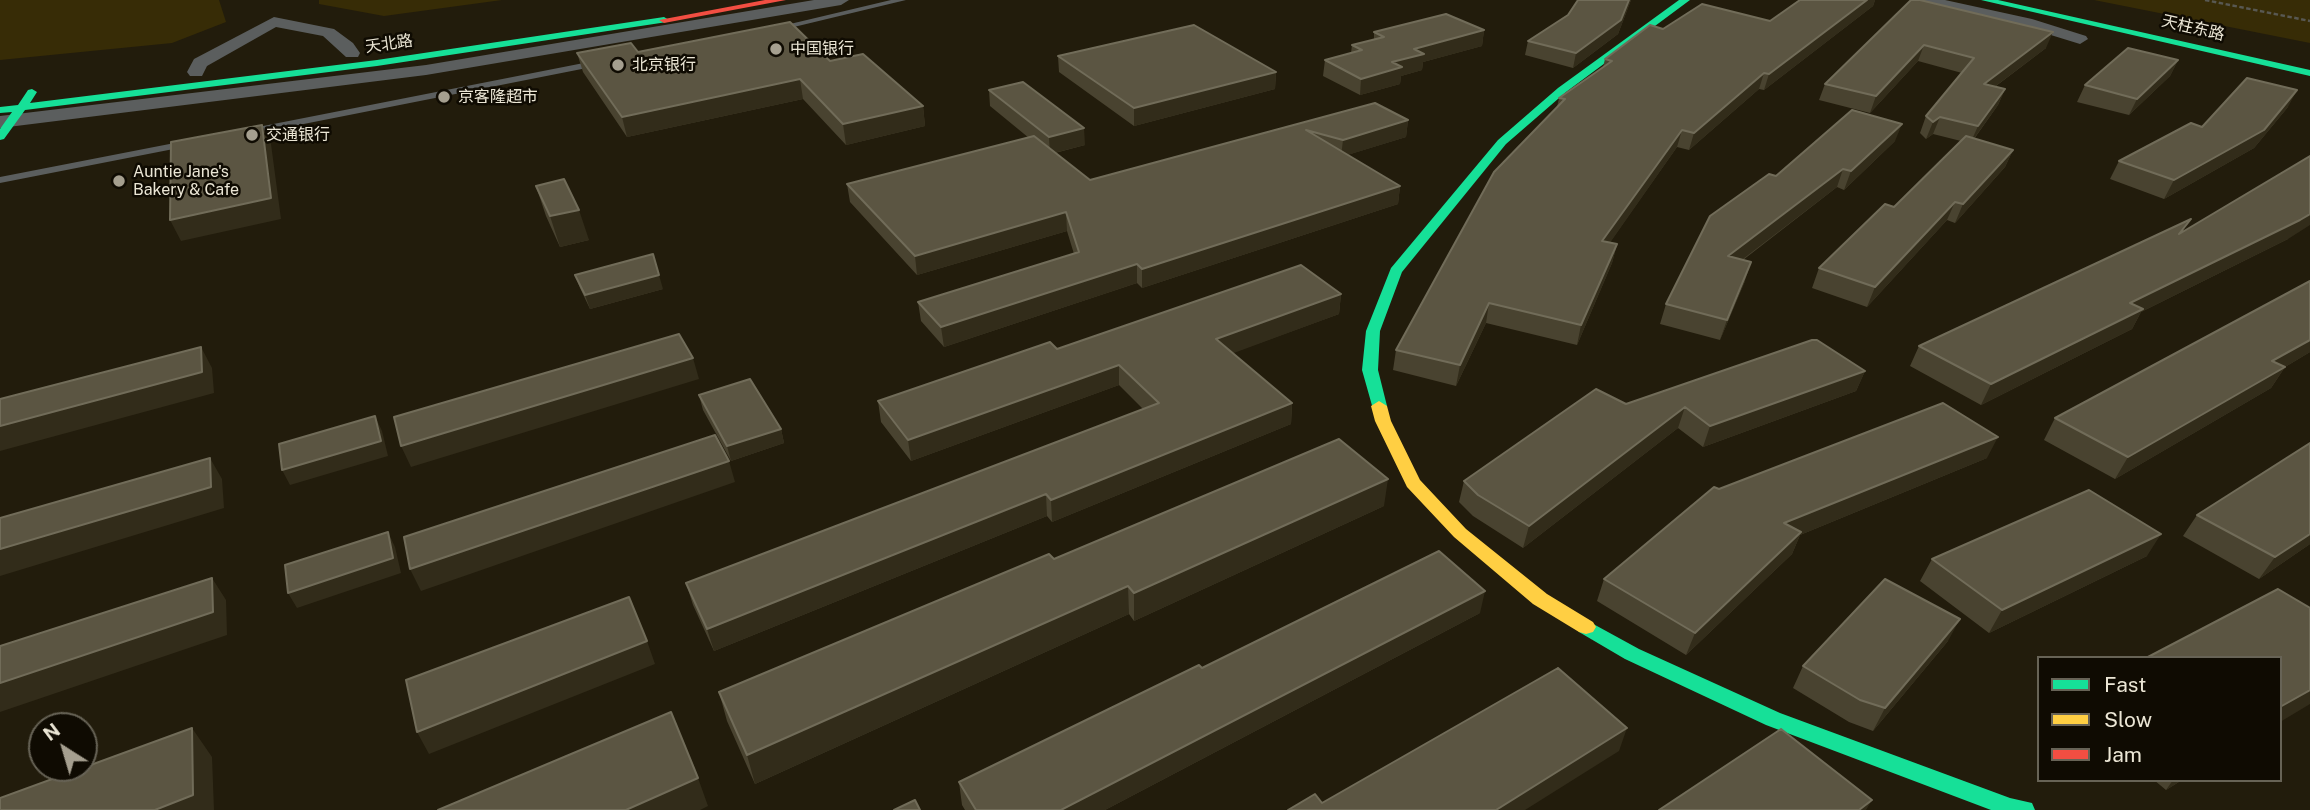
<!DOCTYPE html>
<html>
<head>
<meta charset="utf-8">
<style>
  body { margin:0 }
  #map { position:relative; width:2310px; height:810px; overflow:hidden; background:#221c0c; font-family:"Public Sans",sans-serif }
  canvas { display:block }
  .legend { position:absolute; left:2037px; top:656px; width:245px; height:126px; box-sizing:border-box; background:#0f0b02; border:2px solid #676356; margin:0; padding:9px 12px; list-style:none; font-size:21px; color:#ebe6d5 }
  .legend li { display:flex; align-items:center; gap:14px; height:35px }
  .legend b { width:35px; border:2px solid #676356 }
  .north { position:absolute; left:28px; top:712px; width:70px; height:70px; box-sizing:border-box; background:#0f0b02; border:2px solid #676356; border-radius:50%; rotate:323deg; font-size:19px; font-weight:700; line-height:28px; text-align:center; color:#ebe6d5 }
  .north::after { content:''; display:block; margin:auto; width:24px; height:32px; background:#a59f8f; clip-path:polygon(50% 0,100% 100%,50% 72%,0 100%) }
</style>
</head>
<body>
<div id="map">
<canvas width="2310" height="810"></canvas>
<ul class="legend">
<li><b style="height:9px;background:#16e098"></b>Fast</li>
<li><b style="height:9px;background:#ffcf43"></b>Slow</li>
<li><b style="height:9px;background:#f24e42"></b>Jam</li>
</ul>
<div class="north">N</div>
</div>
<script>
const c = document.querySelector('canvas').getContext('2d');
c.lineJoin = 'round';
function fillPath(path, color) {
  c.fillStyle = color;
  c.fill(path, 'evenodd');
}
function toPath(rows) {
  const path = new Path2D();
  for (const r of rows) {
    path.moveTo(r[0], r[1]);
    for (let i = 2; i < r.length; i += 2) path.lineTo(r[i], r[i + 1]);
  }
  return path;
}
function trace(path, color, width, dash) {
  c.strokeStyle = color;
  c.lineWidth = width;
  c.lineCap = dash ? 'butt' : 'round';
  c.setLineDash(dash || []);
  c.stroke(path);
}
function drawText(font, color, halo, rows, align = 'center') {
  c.font = font + ' "Public Sans","Noto Sans SC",sans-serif';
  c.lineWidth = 5;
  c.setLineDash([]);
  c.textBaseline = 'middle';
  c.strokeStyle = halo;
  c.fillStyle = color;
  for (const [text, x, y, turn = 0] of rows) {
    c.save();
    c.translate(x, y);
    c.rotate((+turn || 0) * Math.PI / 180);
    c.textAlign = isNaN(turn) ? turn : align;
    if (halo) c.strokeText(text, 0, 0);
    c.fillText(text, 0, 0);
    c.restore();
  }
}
const green = toPath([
  [0,0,219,0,226,22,172,43,0,60],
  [319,0,502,0,384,16,319,4],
  [2094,0,2310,0,2310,43]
]);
const path = toPath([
  [2205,0,2310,21]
]);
const lane = toPath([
  [891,0,906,0,773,32,769,29,891,0],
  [599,60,604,63,602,65,248,135,243,132,248,129,599,60],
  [190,140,195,143,194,145,0,183,0,177,190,140]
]);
const street = toPath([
  [814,0,849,0,841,5,426,75,0,128,0,116,426,65,814,0],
  [1917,0,1945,0,2032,19,2086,36,2088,39,2080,44,2028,28,1920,3,1917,0],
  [274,17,334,29,353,43,360,53,358,57,346,57,323,36,276,27,207,66,202,76,190,76,187,72,194,59,274,17]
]);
const fast = toPath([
  [1679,0,1690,0,1566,92,1506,144,1402,272,1380,331,1378,370,1387,406,1379,411,1373,409,1362,370,1366,331,1391,268,1498,140,1558,88,1679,0],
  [1981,0,1998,0,2310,70,2310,76,1981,0],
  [664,17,669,20,667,22,377,66,25,110,4,139,0,140,0,129,12,112,0,113,0,107,18,105,28,90,32,89,37,92,30,103,377,60,664,17],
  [1586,620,1639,649,1780,713,2010,798,2032,803,2035,810,1991,810,1766,725,1625,659,1579,632,1576,627,1579,622,1586,620]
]);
const slow = toPath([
  [1379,401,1387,406,1391,421,1420,480,1466,529,1547,594,1593,622,1596,627,1593,632,1586,634,1579,632,1533,604,1454,537,1407,487,1375,421,1371,406,1379,401]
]);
const jam = toPath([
  [765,0,786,0,664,23,659,20,765,0]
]);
const wall = toPath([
  [1578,0,1631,0,1618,34,1573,68,1525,55,1528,41,1568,15],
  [1800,0,1875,0,1873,6,1764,90,1759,89,1689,150,1677,147,1610,242,1617,244,1612,263,1577,345,1486,323,1456,386,1393,370,1396,350,1557,107,1559,98,1603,67,1605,59,1663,29,1770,21],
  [1911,0,2046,48,1996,86,2005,89,1998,105,1974,139,2013,150,2005,167,1955,223,1947,220,1867,307,1812,288,1819,268,1894,207,1961,141,1933,134,1926,139,1920,133,1926,116,1962,73,1918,61,1870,113,1819,100,1825,84],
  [1484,30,1482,46,1423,62,1422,70,1401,76,1400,84,1360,95,1323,76,1325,60,1351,53,1352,45,1374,40,1374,32],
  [638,52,830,61,923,106,925,126,846,145,803,99,627,137,583,72,577,53],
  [1058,56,1276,72,1275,89,1134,126,1059,72],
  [2178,60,2170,76,2129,115,2077,102,2085,85],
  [989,90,1085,145,1055,153,1090,180,1375,103,1408,120,1406,137,1347,155,1400,186,1398,204,1142,288,1137,283,944,347,921,321,918,302,1074,254,1067,231,917,275,850,202,847,184,1029,138,990,106],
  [2288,107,2254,148,2164,199,2110,179,2119,161,2202,127],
  [1895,141,1844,190,1837,187,1743,260,1745,281,1720,340,1660,324,1666,304,1776,176],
  [536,186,589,240,560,247,546,216],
  [2185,230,2288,239,2141,312,2132,329,1981,405,1910,366,1919,346],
  [575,275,663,289,590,309,580,288],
  [2310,281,2310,352,2285,367,2271,388,2115,479,2044,440,2055,418],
  [1341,294,1339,314,1232,353,1292,403,1291,424,1052,522,1047,516,714,651,693,605,686,583,1143,409,1119,385,911,461,881,422,878,401,1057,349],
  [1865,371,1856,391,1703,447,1678,428,1523,548,1473,516,1459,502,1464,481,1626,404],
  [699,395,781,429,784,443,731,461,703,410],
  [2310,443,2310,544,2259,579,2183,536,2197,515],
  [1987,458,1800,535,1792,554,1686,655,1597,601,1604,579,1719,489],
  [1384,506,1134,621,1129,614,755,784,727,721,719,692,1054,559],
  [2147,556,1989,633,1920,581,1932,559],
  [1480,613,1105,810,965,810,962,805,959,782,1202,668],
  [1948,641,1873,731,1849,722,1793,688,1803,666],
  [2154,780,2182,780,2166,790]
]);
const shadedWall = toPath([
  [1629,0,1631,0,1618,34,1573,68,1576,53],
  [1867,0,1875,0,1873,6,1764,90,1769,74],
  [1484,30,1482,46,1423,62,1422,70,1401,76,1400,84,1360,95,1361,79,1414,49],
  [2053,32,2046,48,1977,100,1984,84],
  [1924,45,1918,61,1870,113,1876,96],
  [2178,60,2170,76,2129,115,2137,99],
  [1276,72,1275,89,1134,126,1134,108],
  [1764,73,1759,89,1689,150,1694,133],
  [800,79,803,99,627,137,622,117],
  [2005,89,1998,105,1970,144,1978,126],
  [2297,90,2288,107,2254,148,2164,199,2174,180],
  [923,106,925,126,846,145,843,124],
  [1940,117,1933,134,1926,139,1933,122],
  [1408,120,1406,137,1341,157,1343,140],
  [1902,124,1895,141,1844,190,1851,171],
  [262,125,271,144,281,219,181,241,170,220],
  [1084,128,1085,145,1050,154,1049,137],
  [1682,130,1677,147,1598,260,1602,241],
  [2013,150,2005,167,1955,223,1963,204],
  [1843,169,1837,187,1722,275,1728,256],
  [1400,186,1398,204,1142,288,1142,269],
  [1955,202,1947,220,1867,307,1875,287],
  [579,210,589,240,560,247,550,216],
  [1066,212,1067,231,917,275,915,256],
  [2310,214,2310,225,2288,239,2141,312,2132,329,1981,405,1991,384,2130,303],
  [1617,244,1612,263,1577,345,1581,325],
  [1751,262,1745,281,1720,340,1727,320],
  [1137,264,1137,283,944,347,941,327],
  [659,275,663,289,590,309,585,295],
  [1341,294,1339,314,1215,360,1216,339],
  [1489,303,1486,323,1456,386,1460,365],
  [2310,340,2310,352,2285,367,2271,388,2115,479,2128,457,2272,361],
  [201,347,212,368,214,393,0,451,0,426],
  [693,358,699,379,411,467,401,446],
  [1119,365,1119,385,911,461,908,440],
  [1865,371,1856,391,1703,447,1710,426],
  [1292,403,1291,424,1052,522,1051,500],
  [1685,407,1678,428,1523,548,1529,526],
  [375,416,382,431,388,456,290,485,282,470],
  [781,429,784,443,731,461,727,446],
  [1998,437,1987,458,1800,535,1792,554,1686,655,1695,633,1784,523],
  [210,458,222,479,224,508,0,576,0,549],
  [729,461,735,482,421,591,410,569],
  [1388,479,1384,506,1134,621,1134,593],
  [1046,494,1047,516,714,651,707,629],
  [388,532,395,547,401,573,297,608,288,593],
  [2161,534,2147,556,1989,633,2002,610],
  [2310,534,2310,544,2259,579,2275,557],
  [212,578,226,600,227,635,0,712,0,683],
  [1128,586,1129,614,755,784,747,755],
  [1485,591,1480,613,1105,810,1061,810],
  [1960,619,1948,641,1873,731,1885,708],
  [647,641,655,664,429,754,417,732],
  [2310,690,2310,704,2280,722,2280,707],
  [192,728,212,757,214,810,155,810],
  [1627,728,1619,751,1525,810,1496,810],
  [698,778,708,806,700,810,626,810],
  [2173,780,2182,780,2166,790],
  [1872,800,1866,810,1859,810]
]);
const building = toPath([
  [1578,0,1629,0,1621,20,1576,53,1528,41,1568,15,1578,0],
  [1800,0,1867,0,1769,74,1764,73,1694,133,1682,130,1602,241,1617,244,1581,325,1489,303,1460,365,1396,350,1494,172,1565,99,1559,98,1612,61,1605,59,1650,25,1663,29,1702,4,1770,21,1800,0],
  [1911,0,1920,0,2053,32,1984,84,2005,89,1978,126,1940,117,1933,122,1926,116,1974,58,1924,45,1876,96,1825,84,1911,0],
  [1446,14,1484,30,1414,49,1424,54,1392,62,1402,67,1361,79,1325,60,1362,50,1352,45,1384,37,1374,32,1446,14],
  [790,22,830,61,863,54,923,106,843,124,800,79,622,117,577,53,631,43,638,52,790,22],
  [1194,25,1276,72,1134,108,1058,56,1194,25],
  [2128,48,2178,60,2137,99,2085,85,2128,48],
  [2247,78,2297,90,2264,130,2174,180,2119,161,2191,123,2202,127,2247,78],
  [1023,82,1084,128,1049,137,989,90,1023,82],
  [1375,103,1408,120,1343,140,1306,130,1400,186,1142,269,1137,264,941,327,918,302,1079,252,1066,212,915,256,847,184,1034,136,1090,180,1375,103],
  [1852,110,1902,124,1851,171,1843,169,1728,256,1751,262,1727,320,1666,304,1710,216,1769,174,1776,176,1852,110],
  [262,125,271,198,170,220,171,142,262,125],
  [1966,136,2013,150,1963,204,1955,202,1875,287,1819,268,1885,204,1894,207,1966,136],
  [2310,156,2310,214,2300,220,2130,303,2143,309,1991,384,1919,346,2191,219,2179,234,2310,156],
  [564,179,579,210,550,216,536,186,564,179],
  [653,254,659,275,585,295,575,275,653,254],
  [1301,265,1341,294,1216,339,1292,403,1051,500,1046,494,707,629,686,583,1159,403,1119,365,908,440,878,401,1050,342,1057,349,1301,265],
  [2310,281,2310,340,2272,361,2285,367,2128,457,2055,418,2310,281],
  [679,334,693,358,401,446,394,417,679,334],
  [1812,340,1817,340,1865,371,1710,426,1685,407,1529,526,1478,495,1464,481,1596,389,1626,404,1812,340],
  [201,347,202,372,0,426,0,399,201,347],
  [750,379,781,429,727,446,699,395,750,379],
  [1943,403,1998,437,1784,523,1801,532,1695,633,1604,579,1714,487,1719,489,1943,403],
  [375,416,381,441,282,470,279,444,375,416],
  [715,435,729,461,410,569,404,537,715,435],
  [1339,439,1388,479,1134,593,1128,586,747,755,719,692,1049,554,1054,559,1339,439],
  [2310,443,2310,534,2275,557,2197,515,2310,443],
  [210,458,211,487,0,549,0,518,210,458],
  [2089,490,2161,534,2002,610,1932,559,2089,490],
  [388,532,393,558,288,593,285,565,388,532],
  [1439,551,1485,591,1061,810,976,810,959,782,1199,665,1202,668,1439,551],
  [212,578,213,612,0,683,0,646,212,578],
  [1885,579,1960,619,1885,708,1860,700,1803,666,1885,579],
  [2278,589,2310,608,2310,690,2280,707,2280,658,2146,658,2278,589],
  [629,597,647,641,417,732,406,680,629,597],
  [1558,668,1627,728,1496,810,1288,810,1315,794,1322,803,1558,668],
  [671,712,698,778,626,810,438,810,671,712],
  [192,728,193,795,155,810,0,810,0,798,192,728],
  [1781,729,1872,800,1859,810,1659,810,1781,729],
  [915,800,920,810,894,810,915,800]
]);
const markers = [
  [776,49,7,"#a59f8f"],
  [618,65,7,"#a59f8f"],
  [444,97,7,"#a59f8f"],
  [252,135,7,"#a59f8f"],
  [119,181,7,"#a59f8f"]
];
const farStreetnames = [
  ["天柱东路",2193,28,13],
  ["天北路",389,44,-8]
];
const farPoinames = [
  ["中国银行",790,49],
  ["北京银行",632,65],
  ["京客隆超市",458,97],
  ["交通银行",266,135],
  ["Auntie Jane's",133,172],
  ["Bakery & Cafe",133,190]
];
fillPath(green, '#372c06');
trace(path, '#585852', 2.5, [4.5, 2.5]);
fillPath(lane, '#5b5e5e');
fillPath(street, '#5b5e5e');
fillPath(fast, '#16e098');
fillPath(slow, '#ffcf43');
fillPath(jam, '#f24e42');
fillPath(wall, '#494330');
fillPath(shadedWall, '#322c1a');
fillPath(building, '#5b5542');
trace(building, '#716c59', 2);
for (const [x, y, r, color] of markers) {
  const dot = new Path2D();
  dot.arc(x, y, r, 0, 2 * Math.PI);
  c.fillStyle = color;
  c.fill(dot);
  trace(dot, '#0f0b02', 2.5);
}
drawText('16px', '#ebe6d5', '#0f0b02', farStreetnames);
drawText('16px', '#ebe6d5', '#0f0b02', farPoinames, 'left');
</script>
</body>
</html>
